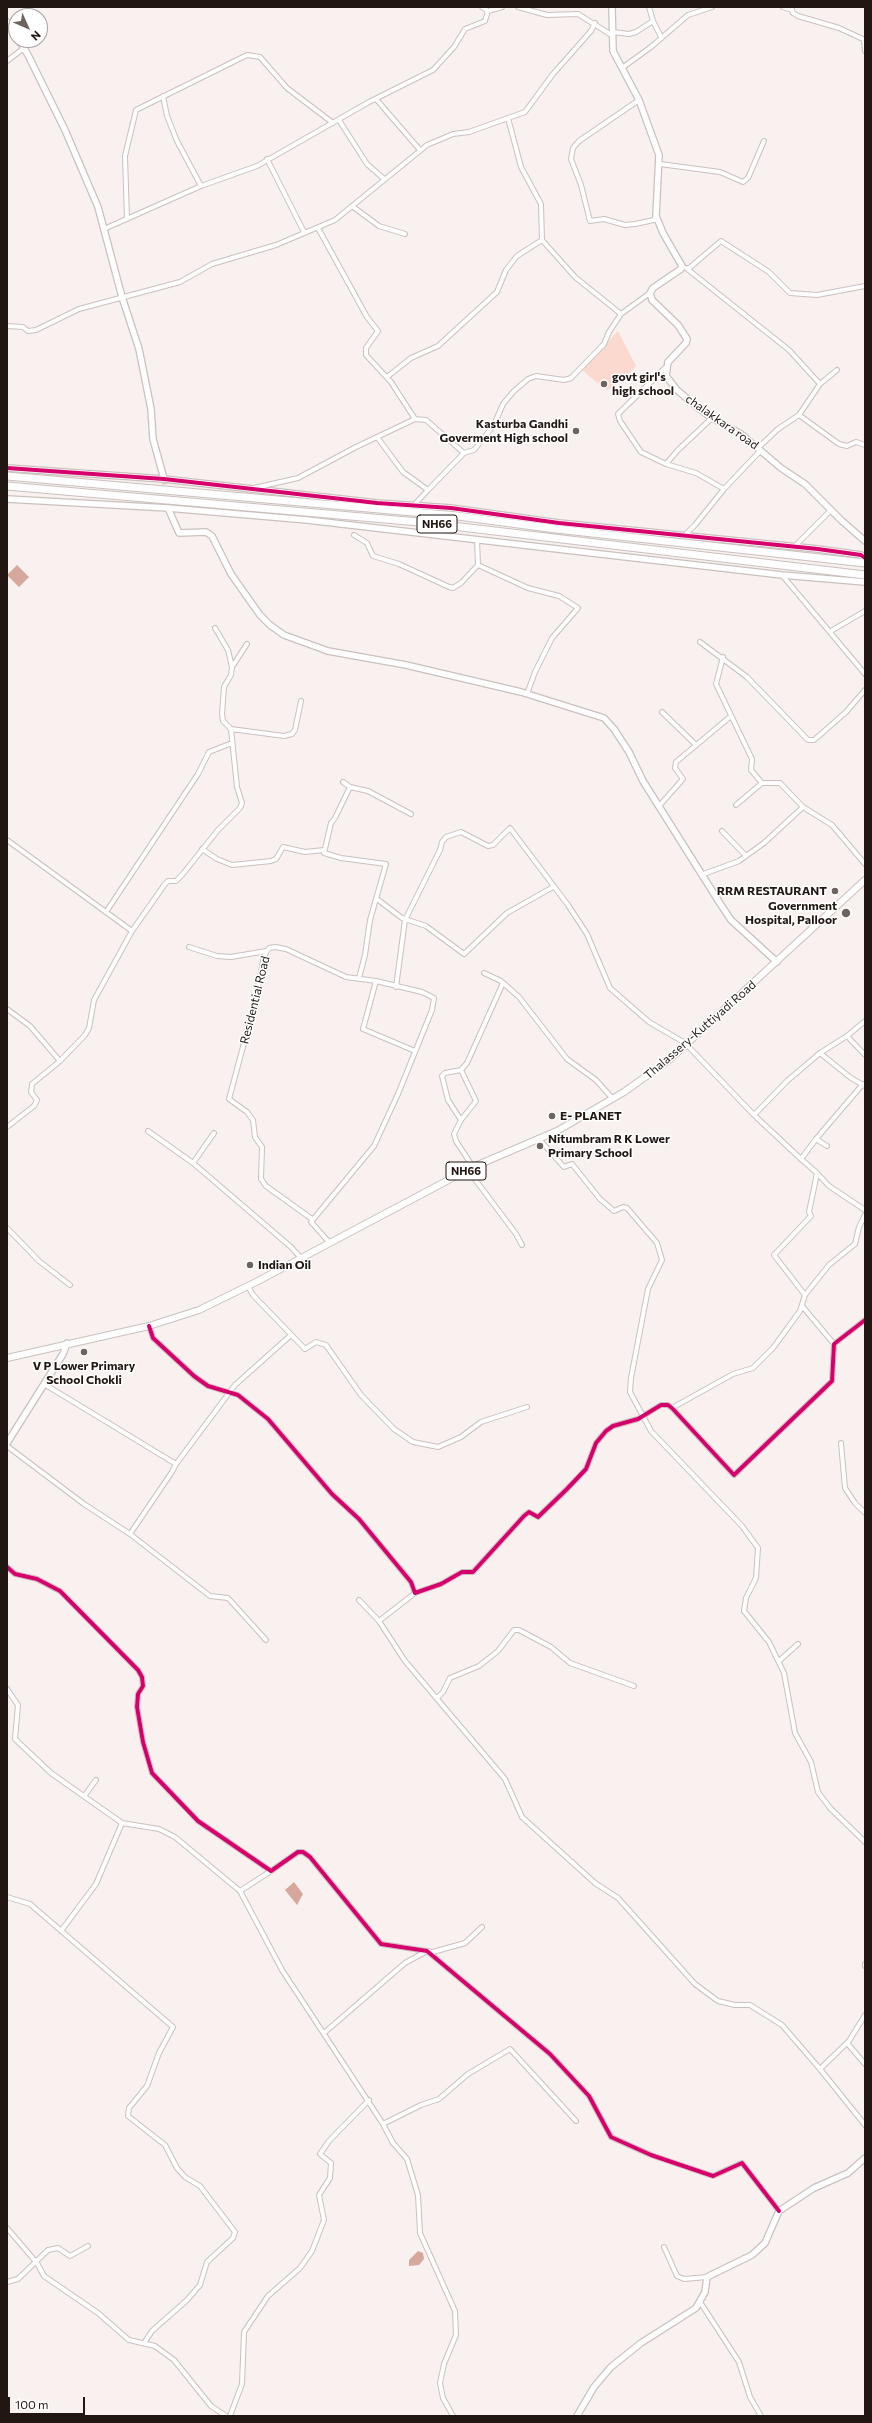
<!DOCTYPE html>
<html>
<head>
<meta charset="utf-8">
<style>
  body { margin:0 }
  #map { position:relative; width:872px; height:2423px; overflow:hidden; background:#f9f1ef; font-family:Commissioner,sans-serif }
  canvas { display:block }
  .frame { position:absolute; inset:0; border:8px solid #211612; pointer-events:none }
  .north { position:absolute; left:8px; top:8px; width:40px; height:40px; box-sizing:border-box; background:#fff; border:1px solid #a6a2a0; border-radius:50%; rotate:135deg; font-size:11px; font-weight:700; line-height:16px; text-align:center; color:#211612 }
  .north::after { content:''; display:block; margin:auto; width:14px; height:18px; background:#6d635f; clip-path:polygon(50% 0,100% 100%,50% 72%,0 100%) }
  .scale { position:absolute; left:8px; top:2397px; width:77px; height:18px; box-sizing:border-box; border:2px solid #211612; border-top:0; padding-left:5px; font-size:12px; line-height:14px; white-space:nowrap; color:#211612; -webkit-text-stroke:3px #fff; paint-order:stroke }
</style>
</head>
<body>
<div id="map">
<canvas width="872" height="2423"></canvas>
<div class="frame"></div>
<div class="north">N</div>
<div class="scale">100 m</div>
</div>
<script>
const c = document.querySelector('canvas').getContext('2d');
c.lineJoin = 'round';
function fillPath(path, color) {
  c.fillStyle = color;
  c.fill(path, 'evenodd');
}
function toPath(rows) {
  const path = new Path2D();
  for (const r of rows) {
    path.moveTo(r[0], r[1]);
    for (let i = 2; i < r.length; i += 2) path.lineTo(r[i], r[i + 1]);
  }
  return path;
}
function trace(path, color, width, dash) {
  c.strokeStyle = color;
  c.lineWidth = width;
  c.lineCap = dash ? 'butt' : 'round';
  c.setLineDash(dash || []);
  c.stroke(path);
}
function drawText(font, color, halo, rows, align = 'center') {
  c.font = font + ' Commissioner,sans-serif';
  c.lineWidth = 3;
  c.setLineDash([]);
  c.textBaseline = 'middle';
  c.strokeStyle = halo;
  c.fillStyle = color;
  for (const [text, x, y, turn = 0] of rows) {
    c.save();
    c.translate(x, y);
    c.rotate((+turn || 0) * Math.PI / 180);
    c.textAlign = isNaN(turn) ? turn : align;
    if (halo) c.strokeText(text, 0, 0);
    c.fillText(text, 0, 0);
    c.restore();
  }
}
const green = toPath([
  [618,331,636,366,623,380,608,390,602,387,582,370]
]);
const water = toPath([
  [17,565,29,577,19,587,7,575],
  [294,1882,303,1894,297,1905,285,1890],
  [418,2251,423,2253,424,2259,419,2265,409,2266,409,2260]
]);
const secondaryTunnel = toPath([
  [164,479,168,508]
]);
const street = toPath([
  [482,7,488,11,502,7],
  [518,7,547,15,578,14,613,36],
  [649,7,653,21,661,37],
  [783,7,792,10],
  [791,7,793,13,798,16,839,28,865,40],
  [613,32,629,34,636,32,653,21],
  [864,40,865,51],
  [7,61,24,48],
  [622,68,651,47,688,15,712,7],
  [163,96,167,116,177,141,201,186],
  [376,99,420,150],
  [639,100,579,141,573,148,571,159,581,185,590,221,604,219,625,225,635,224,654,220,656,216],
  [508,118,521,167,541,204,542,240,575,277,621,314],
  [339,120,367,164,384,179],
  [267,159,304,232],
  [660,164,720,172,743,182,748,178,764,141],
  [352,206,379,226,405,234],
  [127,219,125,156,136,110,247,55,260,57,287,88,333,123],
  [318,228,367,317,378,331,366,348,366,355,391,382,415,419],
  [104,229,201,186,257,166,369,102,433,70,454,47,465,29,485,21,488,11],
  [686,268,789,350,820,384],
  [688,269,721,241,769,272,790,293,817,295,865,286],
  [7,326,23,327,28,331,36,330,79,309,180,282,212,264,276,245,335,220,427,145,453,134,469,132,525,112,553,74,591,31,595,23],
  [666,367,618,414,620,421,641,452,666,464,696,473,724,489,761,450],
  [387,377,411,358,438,346,497,292,506,270,517,256,542,240],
  [799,415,820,384,837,370],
  [377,437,403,472,428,490,464,453],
  [759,447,778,429,799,415,839,444,847,446,856,442,865,445],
  [666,464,678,450,712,418],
  [254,488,298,478,356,447,415,419,426,420,464,453,474,450,494,425,503,404,514,391,528,379,536,376,564,380,571,378,604,344,609,332,621,314,650,293],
  [414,505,428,490],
  [686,534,695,525,724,489],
  [354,535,367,543,373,556,399,564,449,587,453,588,461,583,478,565],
  [477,539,478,565,528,588,559,596,578,608,552,638,535,672,527,694],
  [795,546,831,510],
  [782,575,865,674],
  [215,628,228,650,232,667],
  [831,631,865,611],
  [700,642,747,677,808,740,814,740,821,734,846,712,865,690],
  [723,657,716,684,752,759,751,770,762,783,780,783,803,807],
  [662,712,696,745],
  [231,729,284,736,292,734,295,730,301,701],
  [343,782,350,787],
  [660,805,683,779,675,768,676,762,731,716],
  [736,805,762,783],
  [722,831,746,856],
  [7,840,132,931],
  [202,849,217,859,232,865,271,861,276,859,283,847,305,852,324,850],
  [701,875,739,861,764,843,803,807,832,825,865,864],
  [377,899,402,918,426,926,464,954,507,913,553,887],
  [106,912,198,774,209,752,232,743],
  [189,947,217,956,231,957,266,951],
  [484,973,501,981,519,997,567,1059,596,1080,613,1099],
  [359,978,365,955,370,920,386,864,341,858,324,853,331,823,335,818,350,787,368,791,411,814],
  [376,981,363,1029,415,1051],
  [396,987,405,920,440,850,442,842,446,837,461,832,488,846,493,845,510,828,568,905,587,934,610,988,649,1022,685,1043,754,1115,801,1159],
  [7,1009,30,1026,60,1061,85,1035,89,1028,94,1000,132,931,165,884,168,881,176,881,182,875,218,830,240,808,242,803,237,787,231,729,223,721,222,714,224,687,231,675,232,667,247,644],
  [847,1036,864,1054],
  [820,1053,851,1078,865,1086],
  [461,1070,476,1101,461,1120,454,1134,456,1141,473,1167],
  [754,1115,787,1081,820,1053,847,1036,865,1021],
  [461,1120,448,1100,442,1076,445,1073,461,1070,467,1063,503,983],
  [7,1127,34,1106,37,1100,31,1092,32,1084,60,1061],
  [148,1131,193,1163,291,1247,300,1257],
  [538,1138,564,1167,572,1164,600,1199,614,1211,623,1207,627,1208,657,1243,662,1260,648,1289,631,1378,630,1392,651,1431,742,1526,758,1548,756,1578,746,1598,744,1611,769,1642,784,1673,795,1733,811,1762,818,1792,830,1808,865,1842],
  [816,1139,863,1084],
  [193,1163,214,1133],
  [468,1170,516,1234,522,1245],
  [817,1173,829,1186,865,1210],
  [312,1219,266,1186,261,1179,262,1147,255,1137,253,1120,247,1112,229,1099,255,1002,264,956,269,948,275,947,286,949,346,977,376,981,422,992,434,998,432,1010,398,1094,374,1146,311,1222,329,1242],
  [7,1228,39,1261,70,1285],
  [248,1286,253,1295,305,1349,316,1342,326,1345,361,1395,394,1429,413,1442,438,1447,461,1437,481,1422,527,1407],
  [805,1295,829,1265,855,1244,859,1227,865,1215],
  [802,1306,834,1344],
  [149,1326,153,1338,194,1376,208,1386,238,1395,268,1419,332,1494,359,1519,411,1582,415,1593,441,1584,462,1572,473,1572,524,1516,529,1512,538,1517,567,1489,586,1469,596,1443,606,1431,613,1426,638,1419,661,1405,668,1405,672,1408,734,1475,832,1381,834,1344,865,1320],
  [44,1384,176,1464,172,1472,130,1534],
  [672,1408,733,1374,753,1368,773,1348,800,1311,805,1295,774,1255,811,1216,809,1212,817,1173,801,1159,816,1139,827,1146],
  [841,1443,845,1488,855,1503,865,1513],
  [7,1446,84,1504,130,1534,210,1596,228,1598,266,1640],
  [176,1464,235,1385,291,1335],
  [7,1567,15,1574,37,1579,60,1591,138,1670,142,1677,143,1686,138,1694,137,1707,143,1742,152,1773,198,1821,271,1871,298,1852,303,1852,310,1857,381,1944,427,1951,550,2054,589,2096,611,2137,651,2155,713,2176,742,2163,779,2211],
  [415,1593,379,1621,405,1661,505,1779,522,1817,595,1883,618,1898,695,1984,718,2001,735,2005,750,2005,782,2025,820,2069,849,2041,865,2015],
  [359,1600,379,1621],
  [779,1661,798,1644],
  [7,1689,18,1705,15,1739,51,1773,122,1823,159,1829,175,1837,240,1891,282,1970,383,2124],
  [437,1698,443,1692,450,1678,479,1666,498,1651,514,1630,519,1630,551,1647,570,1663,634,1686],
  [85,1795,96,1780],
  [240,1891,271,1871],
  [7,1897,30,1904,173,2027,159,2053,147,2086,129,2108,128,2116,165,2145,177,2168,185,2177,200,2186,235,2232,233,2238,207,2262,200,2285,187,2300,152,2331,144,2343],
  [61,1931,96,1884,122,1823],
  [865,1964,865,1966],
  [324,2033,405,1963,427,1951,433,1952,465,1943,482,1927],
  [847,2043,865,2064],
  [820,2069,865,2125],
  [7,2228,37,2263,44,2276,98,2313,129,2340,155,2346,174,2360,211,2406,226,2416],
  [664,2247,677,2276,684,2279,707,2277],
  [7,2282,18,2279,48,2250,58,2248,70,2256,88,2246],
  [700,2302,739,2362,750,2397,761,2416],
  [230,2416,242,2384,244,2332,268,2296,300,2268,312,2251,324,2220,319,2195,330,2178,331,2163,320,2154,329,2141,369,2100],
  [453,2416,443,2398,440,2383,444,2364,456,2335,455,2311,420,2233,418,2195,407,2159,393,2143,383,2124,421,2105,439,2099,468,2074,510,2049,576,2121]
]);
const secondary = toPath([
  [612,7,613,51,639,100,659,155,656,216,663,233,682,266,681,269,653,288,650,293,652,300,678,325,687,339,686,343,668,362,666,376,677,390,697,407,712,418,741,434,781,468,805,484,842,521,865,541],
  [7,22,16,36],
  [19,40,28,55,65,130,98,207,122,297,139,349,151,409,153,439,164,479],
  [7,468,164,479,377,503,451,508,559,523,818,549,861,555,865,558],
  [7,499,168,508,307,520,782,575,865,582],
  [168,508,179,533,206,532,212,536,231,574,260,615,270,625,284,635,328,651,406,665,521,692,604,718,614,729,629,752,643,781,721,905,731,920,777,962],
  [7,1443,63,1354,67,1343],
  [577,2416,594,2387,611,2367,641,2343,696,2308,705,2292,707,2277,752,2255,765,2243,779,2211,814,2188,848,2173,865,2158]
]);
const primary = toPath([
  [7,1358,149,1326,199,1310,258,1281,473,1167,557,1131,624,1092,669,1060,865,880]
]);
const highway = toPath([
  [7,476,458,516,556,529,865,563],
  [7,486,419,522,865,575]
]);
const cycleway = toPath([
  [7,468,164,479,377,503,451,508,559,523,818,549,861,555,865,558],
  [149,1326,153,1338,194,1376,208,1386,238,1395,268,1419,332,1494,359,1519,411,1582,415,1593,441,1584,462,1572,473,1572,524,1516,529,1512,538,1517,567,1489,586,1469,596,1443,606,1431,613,1426,638,1419,661,1405,668,1405,672,1408,734,1475,832,1381,834,1344,865,1320],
  [7,1567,15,1574,37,1579,60,1591,138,1670,142,1677,143,1686,138,1694,137,1707,143,1742,152,1773,198,1821,271,1871,298,1852,303,1852,310,1857,381,1944,427,1951,550,2054,589,2096,611,2137,651,2155,713,2176,742,2163,779,2211]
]);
const markers = [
  [604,384,4,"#6d635f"],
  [576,431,4,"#6d635f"],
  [835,891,4,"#6d635f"],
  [846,913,5,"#6d635f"],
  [552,1116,4,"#6d635f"],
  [540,1146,4,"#6d635f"],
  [250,1265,4,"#6d635f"],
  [84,1352,4,"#6d635f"]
];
const shields = [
  [437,524,40],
  [466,1171,40]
];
const shieldNames = [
  ["NH66",437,524],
  ["NH66",466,1171]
];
const poiNames = [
  ["govt girl's",612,377],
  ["high school",612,391],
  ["Kasturba Gandhi",568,424,"right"],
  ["Goverment High school",568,438,"right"],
  ["RRM RESTAURANT",827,891,"right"],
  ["Government",837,906,"right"],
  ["Hospital, Palloor",837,920,"right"],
  ["E- PLANET",560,1116],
  ["Nitumbram R K Lower",548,1139],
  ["Primary School",548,1153],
  ["Indian Oil",258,1265],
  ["V P Lower Primary",84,1366,"center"],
  ["School Chokli",84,1380,"center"]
];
const streetNames = [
  ["chalakkara road",722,422,35],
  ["Residential Road",255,1000,-76],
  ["Thalassery-Kuttiyadi Road",700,1030,-41]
];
fillPath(green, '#fcd9cf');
fillPath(water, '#d5a89b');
trace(secondaryTunnel, '#d9d0ce', 5.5, [5.5, 3]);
trace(street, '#cac1be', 6);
trace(secondary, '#cac1be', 8);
trace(primary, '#cac1be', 8);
trace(highway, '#cac1be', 9);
trace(street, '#fefdfd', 4);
trace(secondary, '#fefdfd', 5.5);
trace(primary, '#fefdfd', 6);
trace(highway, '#fefdfd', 7);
trace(cycleway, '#d6006c', 4);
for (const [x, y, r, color] of markers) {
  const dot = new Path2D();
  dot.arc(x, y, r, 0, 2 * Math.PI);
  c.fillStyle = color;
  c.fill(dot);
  trace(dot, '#fff', 1.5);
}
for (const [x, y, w] of shields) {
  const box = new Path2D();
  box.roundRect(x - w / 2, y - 9, w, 18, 3);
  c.fillStyle = '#fff';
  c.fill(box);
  trace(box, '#211612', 1);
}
drawText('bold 11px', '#211612', null, shieldNames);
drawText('bold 12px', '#211612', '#fff', poiNames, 'left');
drawText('12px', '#211612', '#fff', streetNames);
</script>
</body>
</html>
